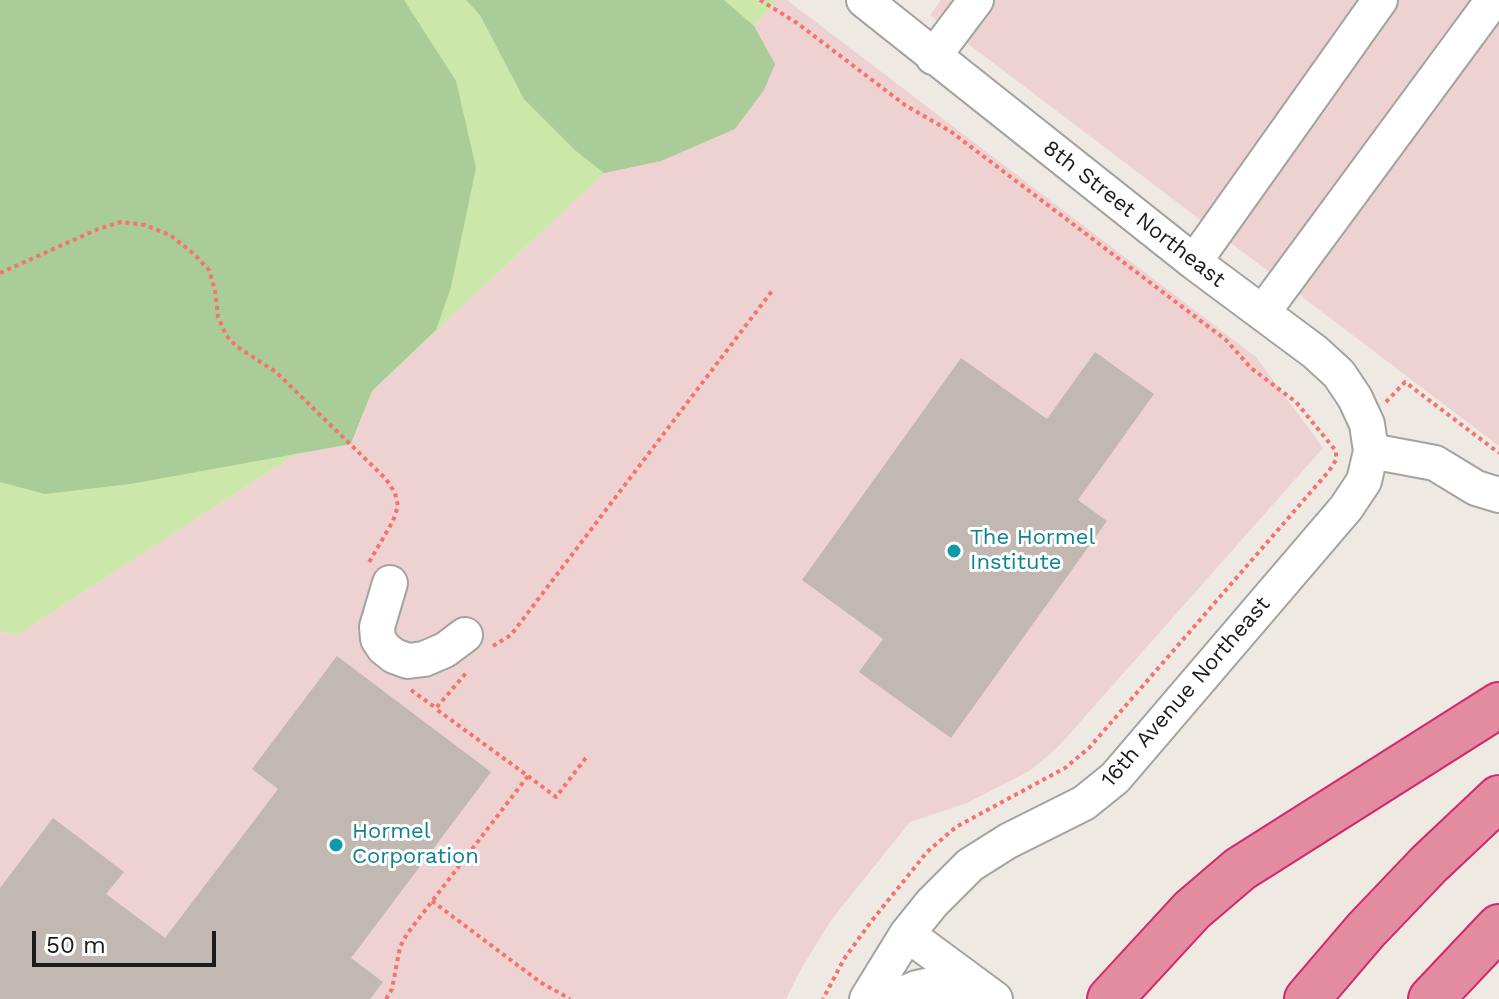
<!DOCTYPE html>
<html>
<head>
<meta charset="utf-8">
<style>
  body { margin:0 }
  #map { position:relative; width:1499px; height:999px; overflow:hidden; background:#eee9e2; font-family:"Work Sans",sans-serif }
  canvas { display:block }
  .scale { position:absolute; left:32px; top:931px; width:184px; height:36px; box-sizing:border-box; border:4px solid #1c1c1c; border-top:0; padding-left:10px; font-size:24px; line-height:28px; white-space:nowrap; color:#1c1c1c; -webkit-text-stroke:6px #fff; paint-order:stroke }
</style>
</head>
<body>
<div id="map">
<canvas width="1499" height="999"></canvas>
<div class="scale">50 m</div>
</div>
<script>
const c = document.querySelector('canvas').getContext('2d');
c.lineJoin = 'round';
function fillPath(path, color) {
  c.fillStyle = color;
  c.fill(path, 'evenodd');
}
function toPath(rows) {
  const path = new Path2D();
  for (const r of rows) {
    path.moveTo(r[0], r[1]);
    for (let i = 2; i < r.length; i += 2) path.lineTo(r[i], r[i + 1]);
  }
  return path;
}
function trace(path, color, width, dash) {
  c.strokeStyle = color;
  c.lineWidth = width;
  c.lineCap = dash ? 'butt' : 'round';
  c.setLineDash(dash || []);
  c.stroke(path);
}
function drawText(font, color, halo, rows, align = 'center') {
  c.font = font + ' "Work Sans",sans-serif';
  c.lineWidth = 6;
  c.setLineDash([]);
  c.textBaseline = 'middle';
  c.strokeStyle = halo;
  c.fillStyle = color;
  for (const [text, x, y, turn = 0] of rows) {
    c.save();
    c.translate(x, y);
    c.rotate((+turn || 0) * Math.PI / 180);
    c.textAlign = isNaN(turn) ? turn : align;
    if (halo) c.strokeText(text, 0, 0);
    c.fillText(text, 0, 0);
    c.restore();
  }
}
const commercial = toPath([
  [777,0,787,0,1256,357,1323,448,1058,747,1031,770,967,803,910,822,831,920,801,969,786,999,0,999,0,632,19,634,296,454,353,441,372,391,724,61],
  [941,0,1499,0,1499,446,930,15]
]);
const grass = toPath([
  [0,0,777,0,724,61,372,391,351,444,296,454,19,634,0,632]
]);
const forest = toPath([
  [0,0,404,0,456,81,476,168,451,287,436,330,372,391,351,444,130,484,45,494,0,482],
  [466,0,724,0,754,26,775,64,764,90,735,129,661,161,604,173,576,151,524,99,480,15]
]);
const building = toPath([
  [1095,352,1154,394,1078,500,1107,521,951,738,859,672,883,639,802,580,961,358,1047,419],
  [337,656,491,772,351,958,383,982,370,999,0,999,0,888,53,818,124,872,106,894,165,938,278,789,252,769]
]);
const path = toPath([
  [760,0,797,23,905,105,950,131,1226,340,1251,368,1296,402,1336,451,1336,460,1329,471,1089,748,1065,768,956,827,927,852,870,923,844,959,823,999],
  [0,273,98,229,121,222,145,225,170,235,194,254,209,270,215,290,218,317,226,335,236,346,276,372,386,479,395,493,398,506,393,521,368,564],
  [1386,402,1405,382,1499,453],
  [493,646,511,635,772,291],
  [411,690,436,708,467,672],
  [528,776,556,797,588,755],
  [432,901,540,982,570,999],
  [386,999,392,989,400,947,407,934,528,776,436,709]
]);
const minor = toPath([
  [864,0,1194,262,1315,352,1339,374,1355,398,1367,424,1371,451,1364,481,1346,508,1115,778,1084,803,1008,841,970,865,932,903,907,934,867,999],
  [933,57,976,0],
  [1194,262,1380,0],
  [1263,312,1493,0],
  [1371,451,1435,463,1476,488,1499,495],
  [390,583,377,627,378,639,384,648,394,656,408,661,424,659,445,650,465,635],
  [907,934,995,999],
  [891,999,917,988,937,984,952,983,979,990]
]);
const highway = toPath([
  [1110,999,1192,910,1240,869,1499,705],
  [1307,999,1366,930,1429,864,1499,798],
  [1431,999,1499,927]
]);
const markers = [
  [954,551,8,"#0f9aa8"],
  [336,845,8,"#0f9aa8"]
];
const streetNames = [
  ["8th Street Northeast",1134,214,38],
  ["16th Avenue Northeast",1186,692,-49]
];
const cultureNames = [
  ["The Hormel",970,538],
  ["Institute",970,563],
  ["Hormel",352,832],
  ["Corporation",352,857]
];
fillPath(commercial, '#eed2d2');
fillPath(grass, '#cbe7a9');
fillPath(forest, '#aacc98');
fillPath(building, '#c2b8b2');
trace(minor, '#a3a3a3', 38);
trace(highway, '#d2286c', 48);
trace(path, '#f6726b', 4, [4, 4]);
trace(minor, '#fff', 34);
trace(highway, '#e38ba1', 44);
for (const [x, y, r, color] of markers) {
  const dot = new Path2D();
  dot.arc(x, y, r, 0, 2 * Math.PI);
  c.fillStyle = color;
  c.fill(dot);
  trace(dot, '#fff', 3);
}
drawText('22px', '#1c1c1c', '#fff', streetNames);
drawText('22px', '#0d838f', '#fff', cultureNames, 'left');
</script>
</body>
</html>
